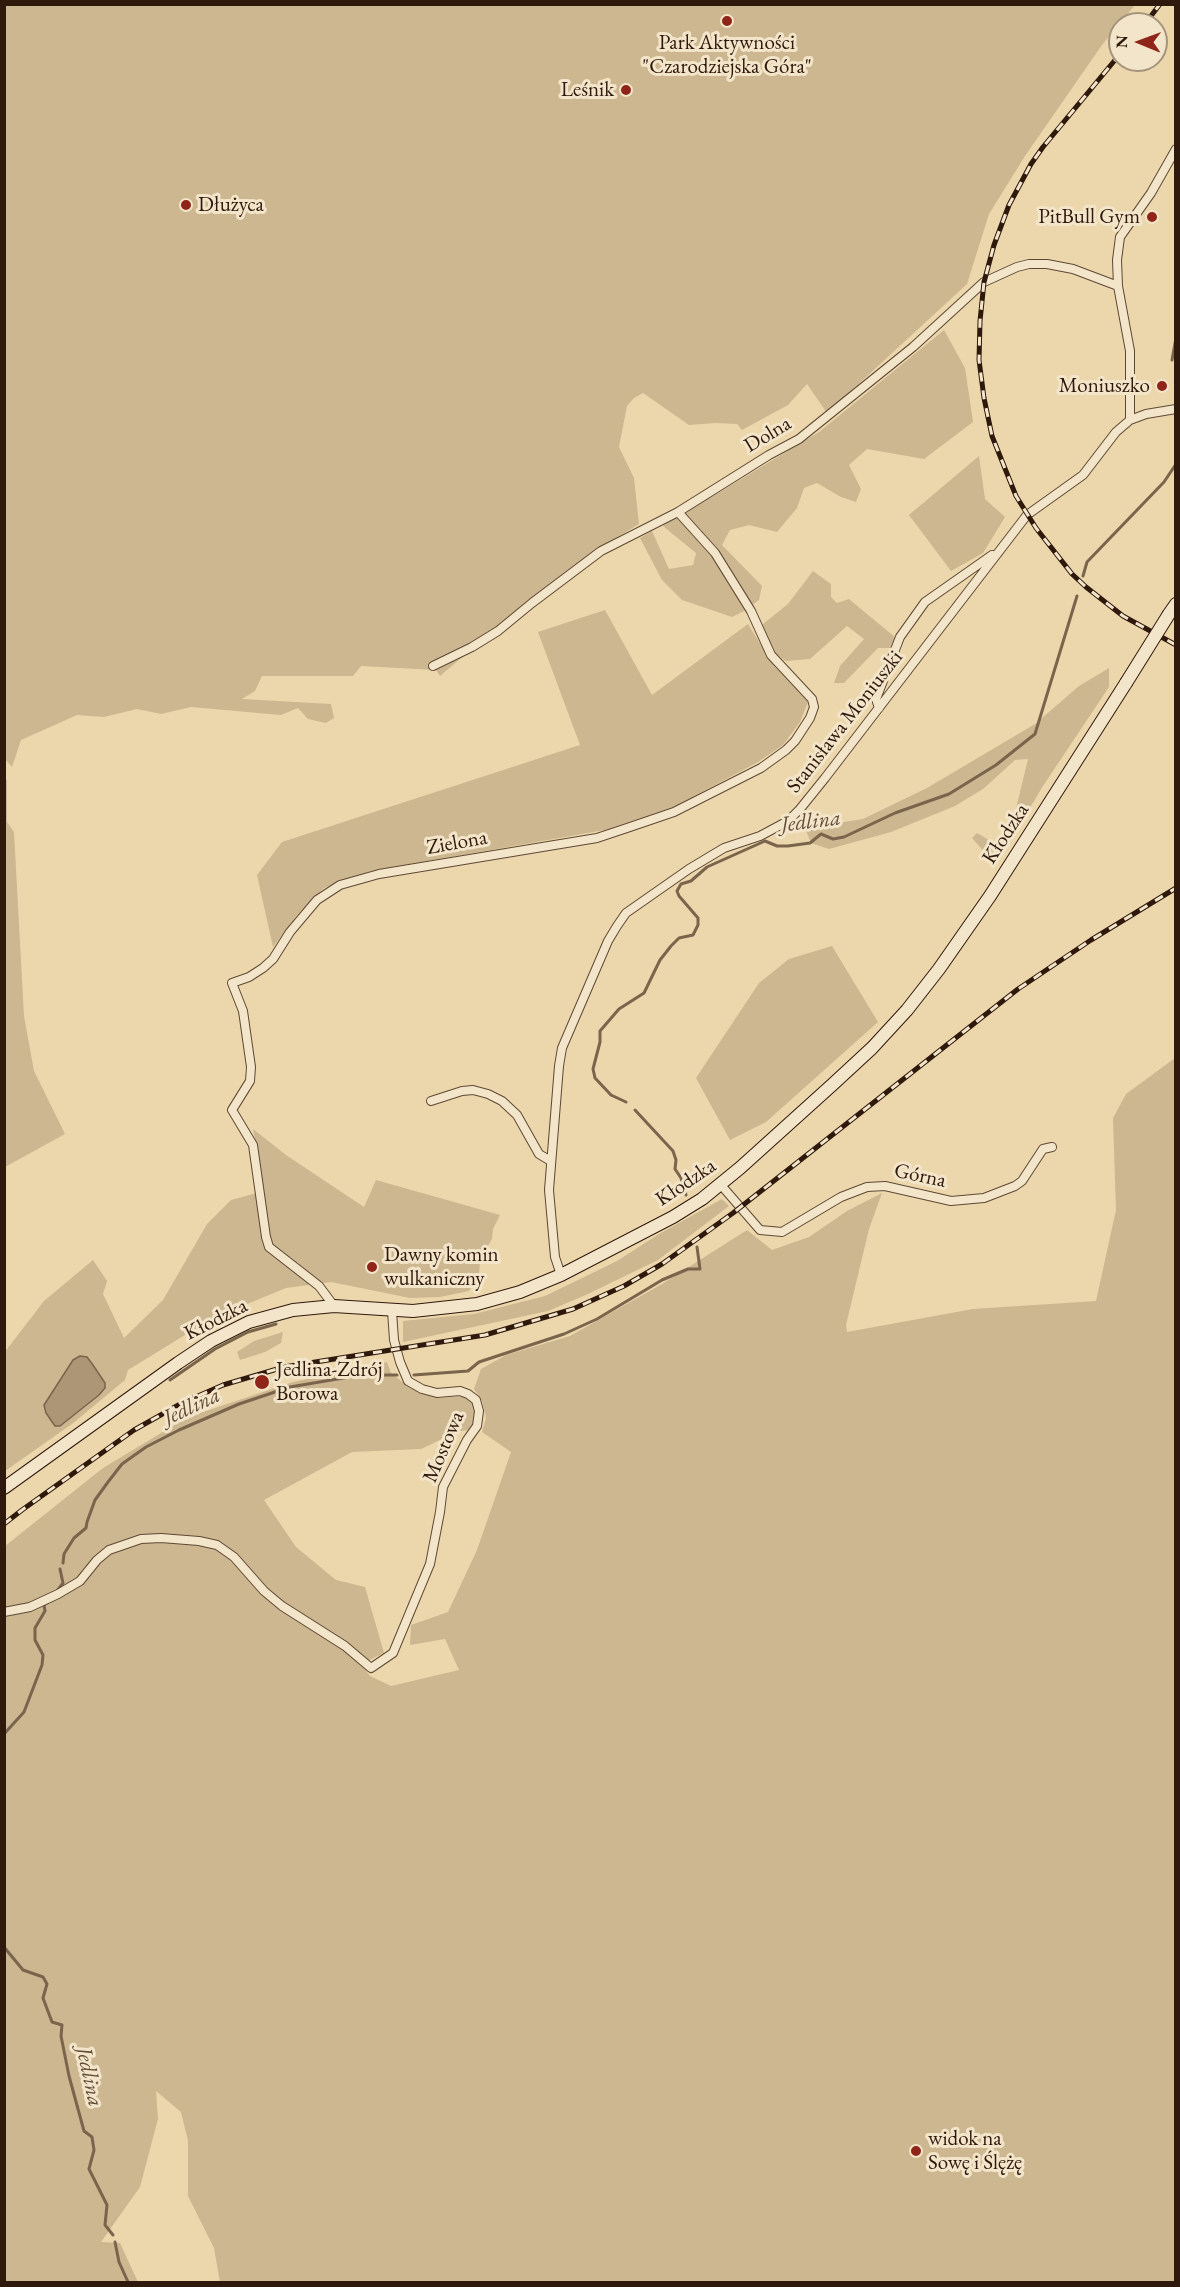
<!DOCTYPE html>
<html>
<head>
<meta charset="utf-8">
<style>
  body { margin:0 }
  #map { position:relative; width:1180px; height:2287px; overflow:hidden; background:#ecd7ac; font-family:"EB Garamond",serif }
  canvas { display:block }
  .frame { position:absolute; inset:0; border:6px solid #2f180c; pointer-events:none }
  .north { position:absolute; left:1108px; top:12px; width:60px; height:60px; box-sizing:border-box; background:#f3e5c9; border:2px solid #a5937d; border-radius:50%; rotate:271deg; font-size:16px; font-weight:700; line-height:24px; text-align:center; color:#2f180c }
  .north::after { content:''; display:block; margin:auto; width:21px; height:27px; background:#8f2418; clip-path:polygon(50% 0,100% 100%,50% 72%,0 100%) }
</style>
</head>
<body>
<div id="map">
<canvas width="1180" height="2287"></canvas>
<div class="frame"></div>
<div class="north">N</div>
</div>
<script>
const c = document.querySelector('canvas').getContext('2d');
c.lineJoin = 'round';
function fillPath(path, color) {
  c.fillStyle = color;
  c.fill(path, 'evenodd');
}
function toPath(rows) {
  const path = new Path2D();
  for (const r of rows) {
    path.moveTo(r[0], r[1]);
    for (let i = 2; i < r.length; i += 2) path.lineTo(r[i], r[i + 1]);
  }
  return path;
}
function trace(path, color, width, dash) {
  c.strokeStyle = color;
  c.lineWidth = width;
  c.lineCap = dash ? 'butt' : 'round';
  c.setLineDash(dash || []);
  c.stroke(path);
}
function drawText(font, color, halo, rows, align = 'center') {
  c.font = font + ' "EB Garamond",serif';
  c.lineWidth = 6;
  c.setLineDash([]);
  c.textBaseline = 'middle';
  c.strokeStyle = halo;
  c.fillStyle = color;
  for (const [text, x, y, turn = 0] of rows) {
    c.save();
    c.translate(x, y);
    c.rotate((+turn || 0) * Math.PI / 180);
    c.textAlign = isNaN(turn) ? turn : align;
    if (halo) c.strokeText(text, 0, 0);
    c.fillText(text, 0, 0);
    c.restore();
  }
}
const green = toPath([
  [445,4,1135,5,1102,45,1025,156,989,214,967,284,827,413,807,384,788,405,742,430,737,424,716,423,689,425,643,393,634,398,627,406,619,447,634,478,639,524,611,541,514,613,440,676,436,670,361,666,353,676,262,676,255,691,242,699,331,704,334,718,326,723,308,719,298,708,281,715,191,707,161,714,137,709,104,717,77,715,21,740,12,767,5,759,5,5],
  [944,330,965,368,973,422,924,459,867,449,849,465,861,489,856,502,841,497,817,483,804,488,797,508,777,532,749,525,730,530,722,545,762,586,759,600,744,611,732,617,682,600,662,580,640,538,652,531,669,569,693,565,696,553,663,526,670,518,715,495,819,432],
  [979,456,985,499,1005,517,983,553,951,571,909,515],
  [813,571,831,584,831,597,837,603,849,599,896,638,890,648,878,648,844,683,834,683,840,666,864,639,847,626,810,659,786,661,772,652,763,638,763,624,788,604],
  [605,610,652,695,748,624,774,666,808,702,800,722,783,745,758,762,674,807,605,830,371,871,324,888,297,915,273,947,257,875,282,842,580,745,538,632],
  [1109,668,1109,687,1043,786,996,865,972,838,977,833,996,844,1014,817,1028,759,1015,760,983,789,955,806,891,832,829,849,811,843,805,828,863,819,927,788,1035,724,1079,686],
  [5,779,7,780,7,822,14,832,24,1016,34,1071,65,1134,5,1167],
  [832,946,878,1022,766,1122,730,1140,696,1078,759,983,789,959],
  [1175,1058,1175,2282,220,2282,214,2248,188,2196,188,2141,181,2112,156,2091,158,2119,140,2187,101,2242,120,2243,138,2282,5,2282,5,1546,103,1468,176,1424,203,1412,293,1382,387,1362,391,1373,410,1388,439,1398,465,1396,476,1400,479,1411,471,1430,459,1431,421,1449,352,1452,264,1500,296,1547,336,1580,365,1587,384,1653,361,1664,370,1676,391,1686,459,1670,445,1639,410,1645,411,1625,448,1612,477,1550,511,1452,482,1432,486,1418,482,1401,474,1389,481,1369,506,1355,570,1336,662,1284,747,1230,772,1250,809,1237,847,1211,882,1193,869,1229,846,1325,847,1332,973,1309,1096,1301,1116,1210,1113,1118,1126,1094],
  [253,1129,286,1155,364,1207,376,1180,500,1215,493,1229,492,1239,480,1259,479,1276,469,1291,440,1297,410,1298,331,1282,286,1288,235,1309,185,1335,128,1370,125,1380,72,1424,5,1471,4,1353,44,1301,93,1260,107,1281,103,1294,124,1338,163,1300,207,1224,231,1200,264,1191],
  [722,1199,729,1206,658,1260,588,1294,548,1311,403,1342,403,1321,474,1314,545,1296,617,1261,659,1234],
  [283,1332,281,1343,265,1352,240,1360,237,1352,254,1341]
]);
const water = toPath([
  [80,1356,87,1357,93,1365,105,1383,105,1388,99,1395,60,1426,55,1426,46,1413,44,1405,73,1360,80,1356]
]);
const stream = toPath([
  [1172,360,1176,338],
  [1083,576,1087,562,1164,482,1176,464],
  [626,1102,611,1095,595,1078,593,1069,600,1042,600,1031,619,1009,644,993,660,960,671,946,679,938,693,935,698,925,698,918,679,896,677,891,681,884,691,881,707,867,765,841,777,846,788,846,810,843,821,834,833,839,844,837,895,813,949,794,996,765,1035,734,1077,596],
  [635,1110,673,1151,676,1160,675,1169,681,1178,686,1195],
  [414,1375,468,1371,479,1362,564,1334,597,1319,662,1280,688,1269,700,1269,697,1247],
  [170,1380,215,1349,248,1332,276,1324],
  [63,1563,64,1554,74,1538,86,1528,87,1522,95,1500,108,1482,122,1464,146,1447,179,1430,239,1404,290,1387,361,1375,397,1375],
  [57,1591,63,1583,60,1569],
  [4,1734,24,1712,42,1665,43,1655,35,1640,35,1628,45,1611,44,1605,51,1600],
  [4,1947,23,1970,43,1977,47,1984,43,1998,52,2022,62,2025,61,2036,69,2076,84,2131,92,2137,94,2150,89,2169,107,2205,105,2225,113,2235],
  [115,2242,119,2262,128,2282]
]);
const street = toPath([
  [1130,420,1130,351,1118,286,1117,260,1120,237,1151,193,1176,149],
  [433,666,472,647,498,631,532,603,601,551,678,512,769,455,799,439,913,347,984,282,1017,267,1029,264,1047,264,1073,269,1118,286],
  [879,708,876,699,900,637,925,602,992,555],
  [431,1101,462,1091,473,1090,488,1094,502,1101,517,1115,539,1154,549,1160],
  [721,1185,760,1230,782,1232,841,1197,867,1187,885,1186,951,1201,984,1198,1015,1186,1022,1181,1043,1149,1052,1147],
  [561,1275,555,1257,549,1190,559,1066,562,1048,608,941,617,926,626,913,689,869,724,848,760,836,788,821,800,809,825,778,1027,515,1083,475,1116,432,1130,420,1146,414,1176,409],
  [334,1306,319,1286,269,1247,266,1237,253,1145,232,1110,250,1081,251,1067,243,1011,232,983,249,977,263,968,273,959,290,932,317,900,340,885,379,874,597,838,627,828,674,812,761,768,786,750,795,741,810,718,814,707,812,699,771,655,751,611,715,553,678,512],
  [4,1612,30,1607,58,1594,80,1581,97,1560,109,1550,141,1539,161,1538,199,1541,217,1545,234,1557,264,1591,282,1606,345,1646,371,1668,393,1653,430,1564,440,1512,443,1487,467,1440,477,1426,479,1411,476,1400,468,1394,460,1391,437,1393,422,1389,408,1381,400,1362,394,1340,392,1311]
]);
const secondary = toPath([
  [1169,614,1176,604],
  [4,1488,178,1363,211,1341,249,1322,293,1310,334,1306,413,1311,477,1304,520,1292,561,1275,673,1217,702,1199,740,1168,832,1085,872,1048,907,1010,939,969,990,896,1126,683]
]);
const rail = toPath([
  [1145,24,1160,4],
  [1120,54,1043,147,1031,164,1009,205,994,245,984,282,980,321,979,360,984,398,992,436,1016,496,1036,528,1072,574,1086,587,1123,616,1176,645],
  [4,1524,22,1510,134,1430,182,1403,223,1385,284,1367,485,1335,573,1309,624,1286,662,1264,733,1213,1018,989,1091,940,1176,888]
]);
const secondaryBridge = toPath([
  [1126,683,1169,614]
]);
const markers = [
  [727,21,6,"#8f2418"],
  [626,90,6,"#8f2418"],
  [186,205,6,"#8f2418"],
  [1152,217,6,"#8f2418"],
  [1162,386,6,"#8f2418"],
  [372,1267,6,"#8f2418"],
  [262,1382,8,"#8f2418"],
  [916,2151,6,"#8f2418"]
];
const poiNames = [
  ["Park Aktywności",727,43,"center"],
  ["\"Czarodziejska Góra\"",727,67,"center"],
  ["Leśnik",614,90,"right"],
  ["Dłużyca",198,205],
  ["PitBull Gym",1140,217,"right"],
  ["Moniuszko",1150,386,"right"],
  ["Dawny komin",384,1255],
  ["wulkaniczny",384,1279],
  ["Jedlina-Zdrój",276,1370],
  ["Borowa",276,1394],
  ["widok na",928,2139],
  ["Sowę i Ślężę",928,2163]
];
const streetNames = [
  ["Dolna",768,435,-31],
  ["Stanisława Moniuszki",845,722,-52],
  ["Kłodzka",1006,834,-57],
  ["Zielona",457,843,-10],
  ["Górna",920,1176,12],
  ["Kłodzka",686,1183,-34],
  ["Kłodzka",216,1320,-27],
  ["Mostowa",444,1447,-67]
];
const waterNames = [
  ["Jedlina",811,822,-7],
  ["Jedlina",192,1407,-25],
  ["Jedlina",89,2077,78]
];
fillPath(green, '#ccb791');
fillPath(water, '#ac9676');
trace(water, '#7a644c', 1.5);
trace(stream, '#7a644c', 3);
trace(street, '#5e4834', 10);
trace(secondary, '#2f180c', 14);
trace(street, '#f3e5c9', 8);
trace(secondary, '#f3e5c9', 12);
trace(rail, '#2f180c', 5);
trace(rail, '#f3e5c9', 3, [9]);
trace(secondaryBridge, '#2f180c', 14, []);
trace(secondaryBridge, '#f3e5c9', 12);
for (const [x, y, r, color] of markers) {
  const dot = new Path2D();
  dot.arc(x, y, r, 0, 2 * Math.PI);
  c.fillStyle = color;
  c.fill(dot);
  trace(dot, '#f3e5c9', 2);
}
drawText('21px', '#2f180c', '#f3e5c9', poiNames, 'left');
drawText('21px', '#2f180c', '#f3e5c9', streetNames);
drawText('italic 22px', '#614a36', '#f3e5c9', waterNames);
</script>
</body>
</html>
